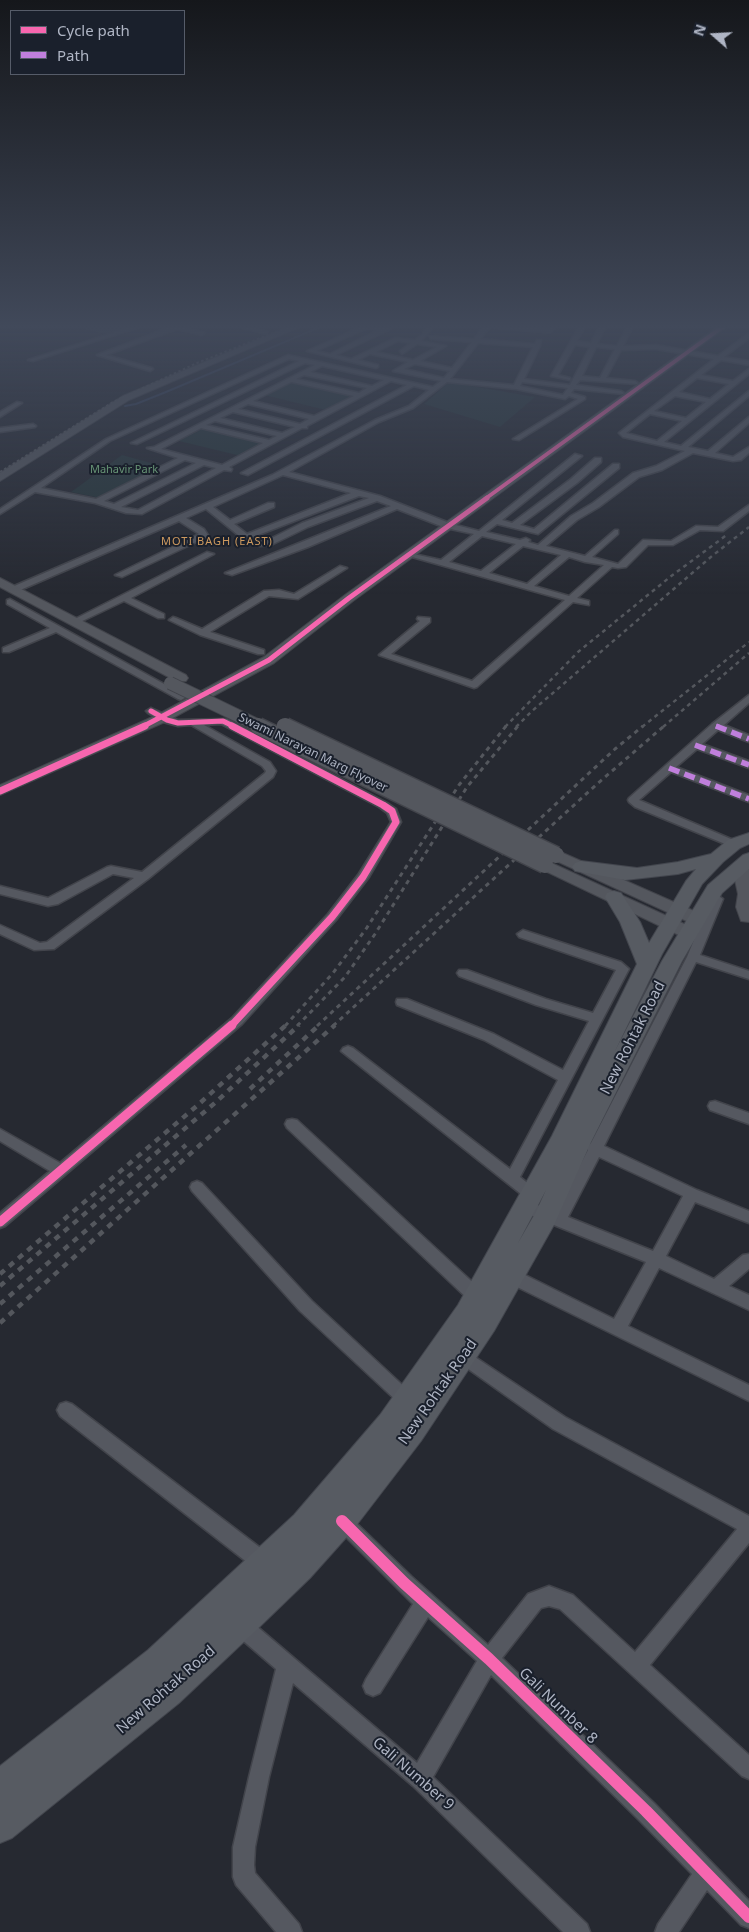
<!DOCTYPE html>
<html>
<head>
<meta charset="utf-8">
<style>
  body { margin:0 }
  #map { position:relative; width:749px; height:1932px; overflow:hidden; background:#262931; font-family:"Noto Sans",sans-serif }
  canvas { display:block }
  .legend { position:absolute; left:10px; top:10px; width:175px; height:65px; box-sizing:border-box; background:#1a202c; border:1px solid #565c69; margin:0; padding:6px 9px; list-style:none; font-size:15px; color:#afb5c4 }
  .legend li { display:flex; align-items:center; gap:10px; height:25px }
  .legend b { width:25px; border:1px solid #565c69 }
  .north { position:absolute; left:689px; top:10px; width:50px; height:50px; -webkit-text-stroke:4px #1a202c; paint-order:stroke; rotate:289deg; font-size:14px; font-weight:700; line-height:20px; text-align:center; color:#afb5c4 }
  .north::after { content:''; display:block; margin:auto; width:18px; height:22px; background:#afb5c4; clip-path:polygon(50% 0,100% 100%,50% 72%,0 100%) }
</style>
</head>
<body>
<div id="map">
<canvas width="749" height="1932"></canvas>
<ul class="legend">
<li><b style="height:6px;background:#f766af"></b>Cycle path</li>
<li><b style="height:6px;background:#c07fdc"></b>Path</li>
</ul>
<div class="north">N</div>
</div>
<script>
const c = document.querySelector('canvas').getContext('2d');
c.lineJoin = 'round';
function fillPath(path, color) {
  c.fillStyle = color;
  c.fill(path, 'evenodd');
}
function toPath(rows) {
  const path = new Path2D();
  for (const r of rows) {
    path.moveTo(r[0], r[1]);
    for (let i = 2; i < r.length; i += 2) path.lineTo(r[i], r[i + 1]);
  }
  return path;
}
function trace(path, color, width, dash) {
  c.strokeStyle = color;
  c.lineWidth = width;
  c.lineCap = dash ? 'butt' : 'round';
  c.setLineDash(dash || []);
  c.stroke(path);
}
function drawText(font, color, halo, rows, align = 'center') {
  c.font = font + ' "Noto Sans",sans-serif';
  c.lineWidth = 4;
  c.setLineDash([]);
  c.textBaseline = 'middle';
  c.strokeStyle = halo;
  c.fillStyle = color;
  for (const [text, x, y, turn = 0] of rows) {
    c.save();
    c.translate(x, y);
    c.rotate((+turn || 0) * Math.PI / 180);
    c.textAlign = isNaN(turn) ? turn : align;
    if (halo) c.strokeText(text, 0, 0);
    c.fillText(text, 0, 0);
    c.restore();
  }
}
const green = toPath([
  [72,325,134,325,104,334],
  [291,380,358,395,330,411,264,395],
  [449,382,535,397,500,427,424,404],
  [204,428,267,442,241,456,179,441],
  [122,455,162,466,100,498,71,492]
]);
const stream = toPath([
  [125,406,136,404,166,392,325,325]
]);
const street = toPath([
  [138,325,146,325,33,361,28,360,138,325],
  [166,325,174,325,205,333,202,335,177,329,106,355,152,368,153,369,150,371,97,355,170,327,166,325],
  [234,325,242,325,268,332,265,334,234,325],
  [365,325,383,328,389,325,396,325,387,331,336,355,351,359,395,338,415,340,422,335,427,327,424,325,432,325,434,326,421,341,446,346,420,361,452,368,472,342,431,339,429,336,474,339,485,325,548,329,552,325,558,325,550,333,490,327,480,339,535,344,537,340,541,340,540,346,524,379,570,385,590,347,575,345,558,375,570,378,570,380,551,376,580,325,586,325,577,341,591,343,600,325,606,325,597,344,617,346,628,325,634,325,623,346,656,345,718,356,749,333,749,338,724,357,749,361,749,365,721,360,701,375,733,381,749,369,749,374,664,442,681,446,749,391,749,396,688,447,708,451,749,417,749,423,715,453,733,457,749,447,749,453,741,460,733,461,693,453,662,470,639,477,599,507,577,520,546,546,585,556,615,530,618,530,618,534,592,557,618,564,643,540,671,541,696,526,718,527,749,505,749,511,723,531,700,530,673,545,648,545,626,567,618,568,612,567,577,598,589,601,589,605,573,602,477,687,474,688,379,655,420,621,417,619,418,617,430,618,430,622,391,654,472,681,565,600,405,555,409,553,441,560,474,534,446,528,397,509,308,547,232,575,225,573,391,506,377,501,308,527,271,545,260,546,243,539,206,509,186,518,204,529,208,535,207,537,122,577,115,575,199,534,179,521,18,591,12,591,12,587,272,475,375,420,409,406,429,390,414,386,248,475,241,473,407,385,391,381,307,426,307,428,302,428,229,467,232,469,231,471,224,470,142,514,126,513,95,503,35,492,0,514,0,509,106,439,288,355,433,387,441,381,393,371,408,362,370,354,358,360,378,365,378,367,376,368,307,351,365,325],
  [368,328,378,330,330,354,316,351,368,328],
  [398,341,411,343,400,351,402,354,417,344,437,347,413,360,376,352,398,341],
  [478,343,533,347,514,385,450,379,478,343],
  [596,347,615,349,600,378,582,376,596,347],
  [656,349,714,359,619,433,623,437,685,451,656,466,633,473,593,503,571,516,538,545,528,542,530,540,526,538,520,540,486,532,497,524,538,534,619,468,619,464,613,464,534,529,520,525,577,483,601,462,601,458,595,458,571,479,512,523,502,520,582,456,575,454,479,531,452,524,380,496,289,472,379,422,413,408,447,382,516,389,565,399,569,396,578,399,513,439,519,440,585,399,585,397,571,393,574,389,623,394,624,393,621,391,576,385,580,380,637,384,638,383,635,381,606,378,621,350,656,349],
  [289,359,299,361,131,443,137,444,305,363,315,365,154,447,147,448,178,458,96,499,41,488,110,441,289,359],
  [415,364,450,371,444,378,404,369,415,364],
  [322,366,384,380,372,386,310,372,322,366],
  [304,375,367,388,359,393,296,379,304,375],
  [697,378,729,384,710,399,679,392,697,378],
  [291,382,292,382,354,396,314,416,253,401,291,382],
  [522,382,568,388,563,395,520,386,522,382],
  [675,396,706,402,686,418,654,411,675,396],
  [248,404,309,419,300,424,238,409,248,404],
  [233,412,295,427,282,433,220,418,233,412],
  [650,414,682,421,657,441,626,433,650,414],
  [215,421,277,436,269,440,206,425,215,421],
  [201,428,263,443,222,465,161,449,201,428],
  [185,460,196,463,114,504,104,501,185,460],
  [204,465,216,468,138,510,121,507,204,465],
  [283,475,351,493,247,534,234,524,274,507,274,503,268,503,230,520,213,507,283,475],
  [359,496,369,498,302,523,266,541,261,541,253,537,359,496],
  [482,536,516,544,481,571,449,562,482,536],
  [523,546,561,555,527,584,489,573,523,546],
  [569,557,585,562,604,565,569,596,534,586,569,557],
  [17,402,22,403,0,417,0,412,17,402],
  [33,424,36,426,35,427,0,432,0,428,33,424],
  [207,552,214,554,131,598,164,614,164,618,158,618,124,601,78,623,72,623,71,621,207,552],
  [340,566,347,568,298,599,269,596,210,632,264,650,264,654,258,654,200,635,169,620,173,617,176,618,202,629,264,591,279,590,294,594,340,566],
  [10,599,184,695,186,697,181,700,178,699,56,632,9,652,3,652,3,648,50,628,7,604,7,600,10,599],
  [749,695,749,703,724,725,749,735,749,742,718,730,702,744,749,761,749,768,697,749,676,767,749,795,749,802,671,772,639,800,738,842,740,844,738,846,730,846,635,807,629,802,628,800,629,798,712,724,749,695],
  [151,708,178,720,227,719,387,803,396,809,401,822,369,877,336,920,242,1024,5,1226,0,1228,0,1213,50,1171,0,1141,0,1129,60,1163,232,1018,328,914,358,875,391,822,387,813,379,807,221,724,204,725,270,762,276,771,273,777,148,879,54,949,34,950,0,934,0,925,40,943,47,942,134,878,113,874,58,904,48,906,0,894,0,886,48,898,107,867,111,866,142,872,265,773,266,771,262,766,191,725,178,726,163,722,148,713,146,711,151,708],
  [717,895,723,899,700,955,749,971,749,979,696,962,604,1146,697,1190,749,1211,749,1223,695,1202,666,1256,714,1279,743,1255,749,1254,749,1269,729,1286,749,1295,749,1310,659,1268,628,1326,749,1385,749,1401,505,1281,503,1276,505,1271,511,1269,517,1271,614,1319,646,1262,554,1225,519,1210,516,1206,519,1202,524,1200,556,1212,588,1150,587,1148,591,1143,687,957,711,899,717,895],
  [599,1157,683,1196,653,1251,568,1217,599,1157],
  [523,930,621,962,629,969,520,1177,536,1190,538,1194,536,1198,531,1200,526,1198,341,1051,343,1048,348,1046,353,1048,510,1169,558,1080,484,1040,397,1005,396,1002,397,999,407,999,494,1034,563,1070,589,1021,536,1005,459,976,457,973,459,970,467,970,546,999,593,1013,616,970,519,937,517,934,523,930],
  [715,1101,749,1113,749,1124,710,1110,708,1106,710,1102,715,1101],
  [292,1119,297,1120,482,1291,484,1296,482,1301,476,1303,470,1301,287,1128,285,1124,287,1120,292,1119],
  [197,1181,202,1183,312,1301,412,1394,415,1399,412,1404,406,1407,400,1404,300,1311,192,1191,190,1187,192,1183,197,1181],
  [463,1349,565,1417,749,1516,749,1543,650,1665,749,1755,749,1779,742,1776,560,1609,549,1606,541,1608,502,1658,654,1803,749,1901,749,1928,741,1925,707,1890,679,1932,655,1932,658,1924,692,1874,638,1819,491,1675,433,1777,587,1924,590,1932,563,1932,413,1786,293,1683,269,1777,255,1847,254,1865,255,1873,299,1924,302,1932,276,1932,236,1885,233,1877,233,1847,249,1777,276,1669,233,1632,230,1625,233,1618,240,1615,247,1618,417,1763,477,1661,428,1617,380,1693,373,1696,366,1693,363,1686,366,1679,413,1604,336,1527,333,1521,336,1515,342,1512,348,1515,411,1576,488,1645,528,1594,549,1586,573,1595,635,1652,737,1529,553,1429,457,1361,455,1356,457,1351,463,1349],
  [66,1402,72,1404,271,1556,273,1563,271,1570,264,1572,257,1570,60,1416,57,1410,60,1404,66,1402]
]);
const secondary = toPath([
  [294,325,304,325,129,400,0,481,0,473,123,396,294,325],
  [720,325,729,325,353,601,274,663,167,721,0,795,0,785,157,715,264,657,345,595,720,325],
  [0,578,186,675,188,678,186,681,176,681,0,587,0,578],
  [556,850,703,915,705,919,703,923,697,924,691,923,550,858,548,855,550,852,556,850],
  [545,860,695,929,698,933,695,937,689,939,683,937,539,868,537,865,539,862,545,860],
  [740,861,746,863,749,870,749,922,741,921,736,907,738,894,732,866,734,863,740,861]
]);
const primary = toPath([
  [749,833,749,844,740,848,723,862,702,884,662,954,615,1051,662,961,708,885,743,855,749,853,749,869,722,893,682,961,591,1142,555,1223,494,1331,421,1441,352,1531,310,1578,250,1636,179,1703,12,1838,0,1843,0,1766,148,1650,294,1515,380,1415,458,1305,552,1136,637,964,620,922,605,897,607,893,614,891,621,893,640,922,649,943,686,881,696,869,678,874,625,880,575,871,572,867,575,863,581,861,637,868,678,862,711,854,728,840,749,833],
  [546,1190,536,1212,518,1243,546,1190]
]);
const railFar3 = toPath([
  [0,472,113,402,197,363,293,325]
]);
const railFar2 = toPath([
  [505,727,578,652,670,577,728,534],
  [516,727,532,711,712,556,749,527],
  [642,727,749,642],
  [663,727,749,653]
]);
const railFar1 = toPath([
  [285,1026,333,973,366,929,459,785,506,726],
  [297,1026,345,977,375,934,467,787,518,726],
  [317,1026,615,749,643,726],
  [333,1026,597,784,664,726]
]);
const rail = toPath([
  [250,1089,319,1025],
  [0,1274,199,1104,286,1025],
  [0,1286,216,1102,299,1025],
  [0,1304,186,1145],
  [0,1323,335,1025]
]);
const secondaryBridgeFar1 = toPath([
  [170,683,261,727],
  [283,725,287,727]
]);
const secondaryBridge = toPath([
  [258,726,545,865],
  [285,726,556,855]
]);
const quietFar1 = toPath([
  [716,726,719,727]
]);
const quiet = toPath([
  [716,726,749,739],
  [695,745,749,765],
  [669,768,749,799]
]);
const cyclewayFar4 = toPath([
  [485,499,725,325]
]);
const cyclewayFar3 = toPath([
  [151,711,167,720,178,723,223,721,235,727],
  [142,727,269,660,349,598,487,498]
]);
const cyclewayFar2 = toPath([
  [0,791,145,726],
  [231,1026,332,917,363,877,396,822,392,811,383,805,232,726]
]);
const cyclewayFar1 = toPath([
  [0,1222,232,1025]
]);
const cycleway = toPath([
  [342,1521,404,1583,489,1659,646,1811,749,1917]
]);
const farParknames = [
  ["Mahavir Park",124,470]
];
const farNeighbourhoodnames = [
  ["MOTI BAGH (EAST)",217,542]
];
const streetNames = [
  ["Swami Narayan Marg Flyover",313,753,26]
];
const nearStreetnames = [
  ["New Rohtak Road",633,1038,-63],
  ["New Rohtak Road",438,1392,-55],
  ["New Rohtak Road",166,1690,-41],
  ["Gali Number 8",558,1706,44],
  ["Gali Number 9",413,1774,41]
];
fillPath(green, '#263539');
trace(stream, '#344059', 2);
trace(street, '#42444b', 3);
trace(secondary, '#42444b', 2);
trace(primary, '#43464e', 2);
fillPath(street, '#555860');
fillPath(secondary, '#54575e');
fillPath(primary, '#575b62');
trace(railFar3, '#54575d', 2, [2.5, 2.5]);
trace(railFar2, '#54575d', 2.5, [4, 4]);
trace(railFar1, '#54575d', 3, [4.5, 4.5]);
trace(rail, '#54575d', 4.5, [6, 6]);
trace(secondaryBridgeFar1, '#42444b', 14, []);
trace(secondaryBridge, '#42444b', 19, []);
trace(secondaryBridgeFar1, '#54575e', 12);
trace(secondaryBridge, '#54575e', 16);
trace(quietFar1, '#c07fdc', 4.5, [9, 4.5]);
trace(quiet, '#c07fdc', 5.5, [11, 5.5]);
trace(cyclewayFar4, '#f766af', 4);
trace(cyclewayFar3, '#f766af', 5);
trace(cyclewayFar2, '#f766af', 7);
trace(cyclewayFar1, '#f766af', 9);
trace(cycleway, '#f766af', 12);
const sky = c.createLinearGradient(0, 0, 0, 595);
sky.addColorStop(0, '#15171b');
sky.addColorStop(0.55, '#41495a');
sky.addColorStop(1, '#41495a00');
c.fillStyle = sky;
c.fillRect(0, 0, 749, 595);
drawText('11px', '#679375', '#1a202c', farParknames);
c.letterSpacing = '1px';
drawText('11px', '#ce9a5f', '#1a202c', farNeighbourhoodnames);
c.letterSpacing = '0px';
drawText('12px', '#afb5c4', '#1a202c', streetNames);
drawText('15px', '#afb5c4', '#1a202c', nearStreetnames);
</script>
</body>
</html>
